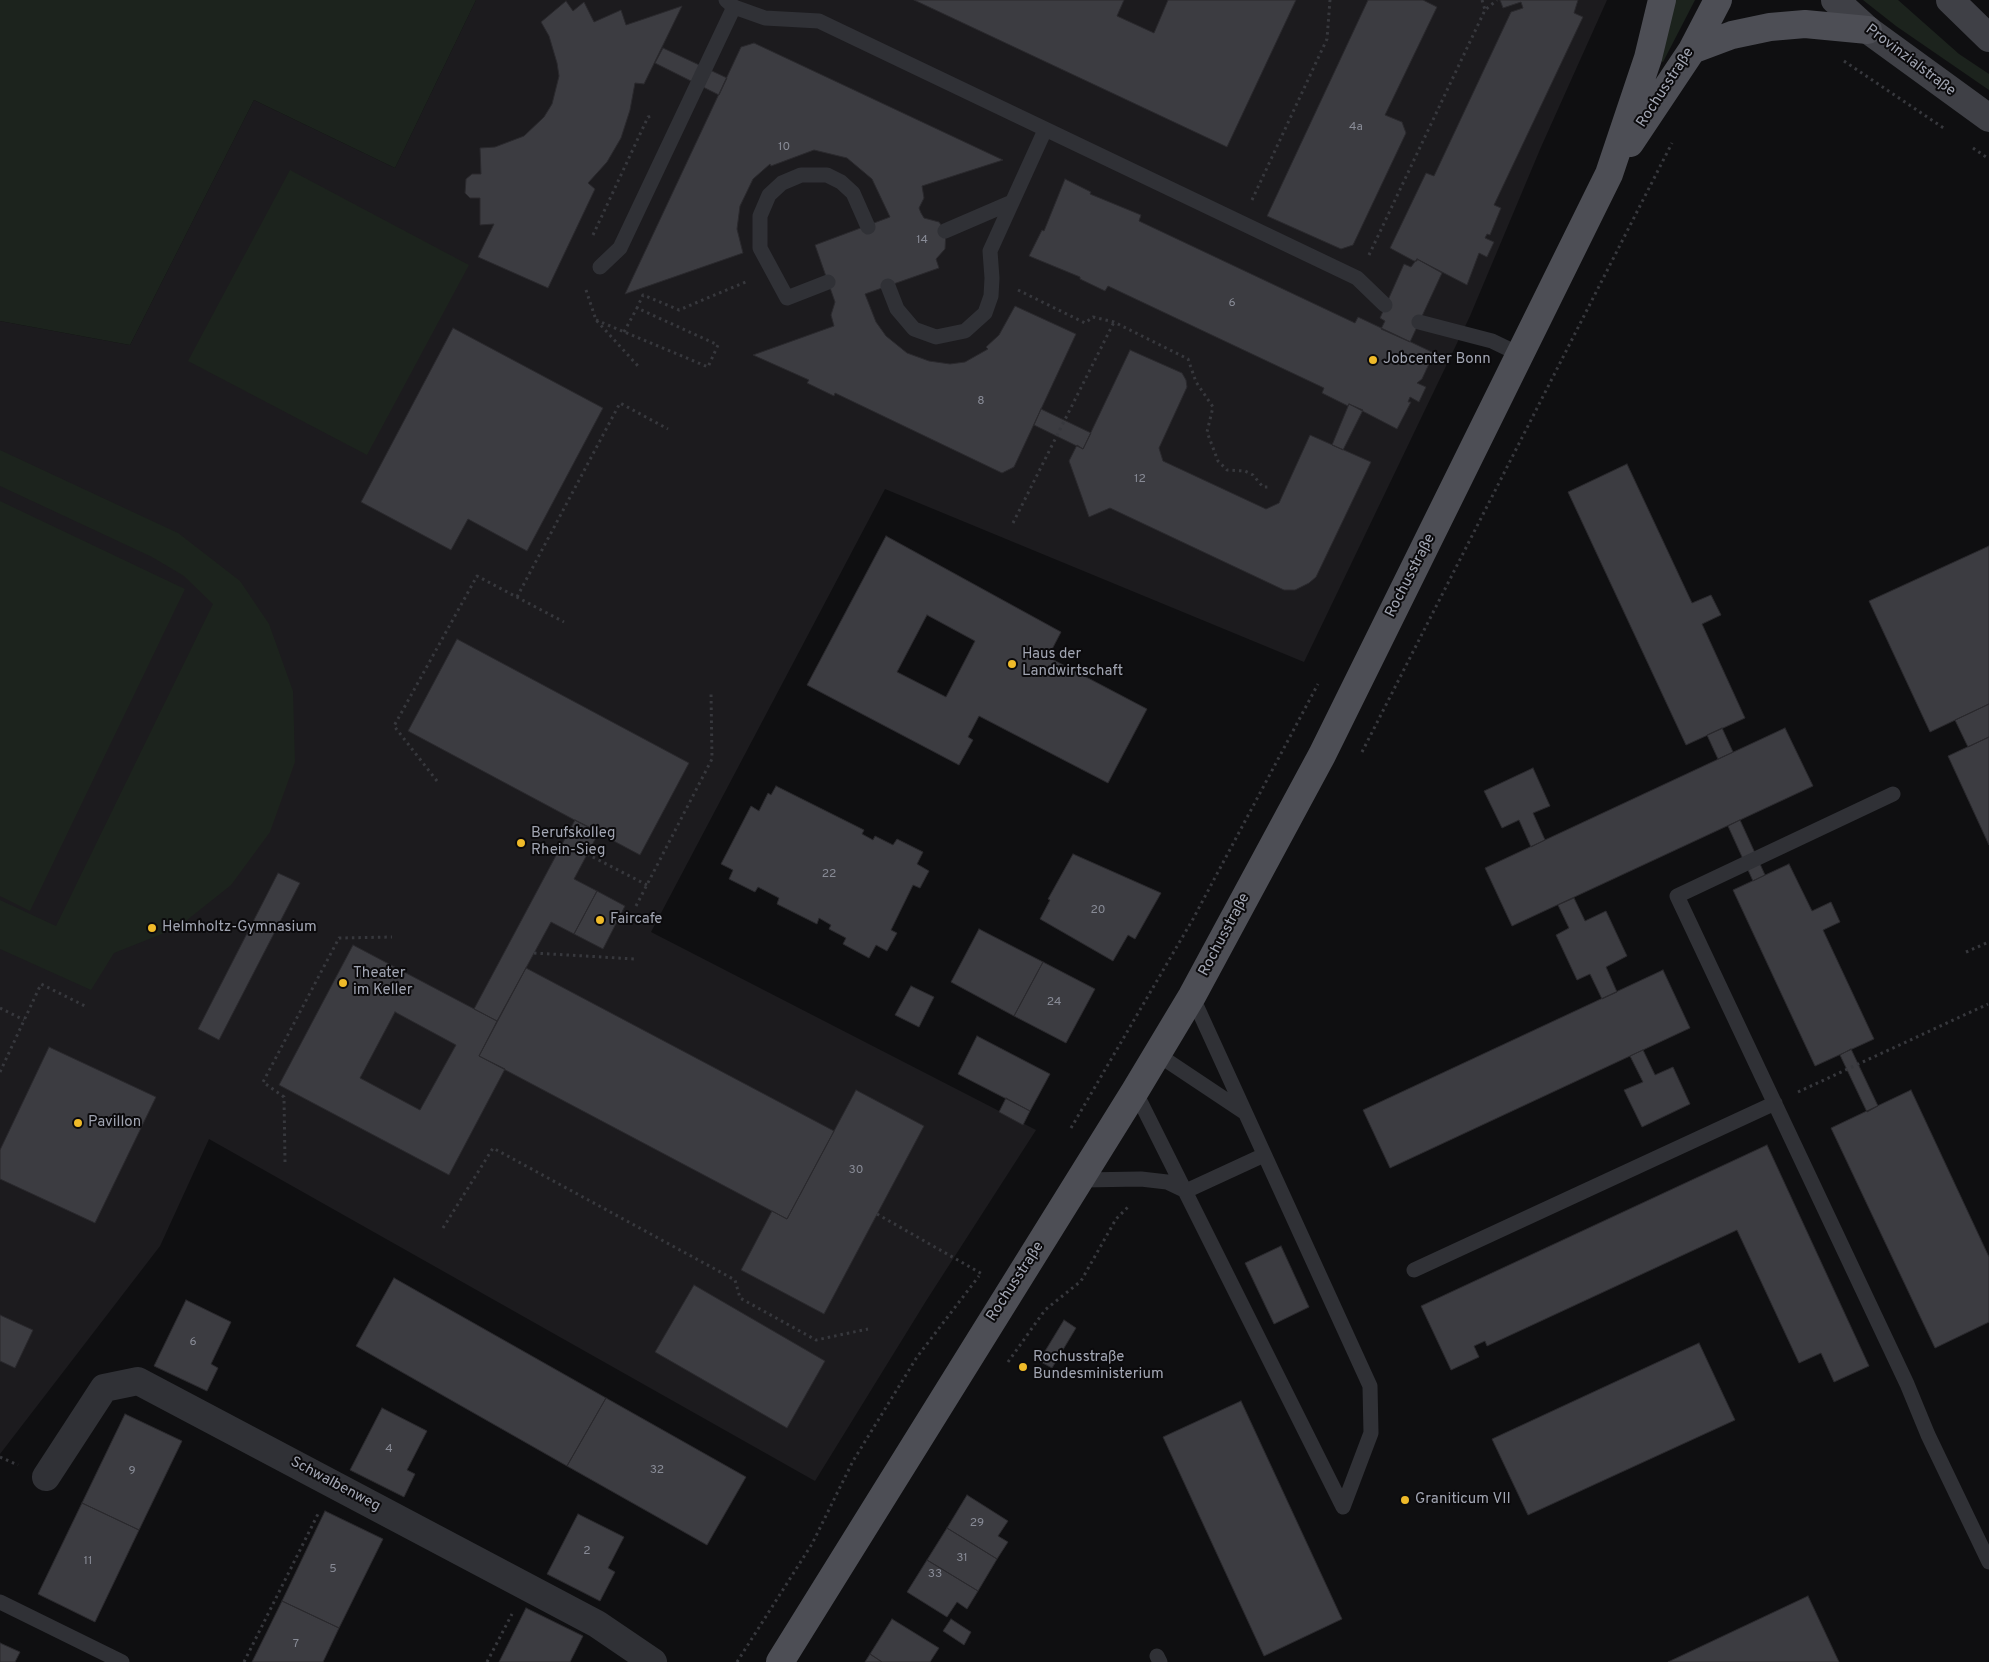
<!DOCTYPE html>
<html>
<head>
<meta charset="utf-8">
<style>
  body { margin:0 }
  canvas { display:block; background:#0f0f11 }
</style>
</head>
<body>
<canvas width="1989" height="1662"></canvas>
<script>
const c = document.querySelector('canvas').getContext('2d');
c.lineJoin = 'round';
function fillPath(path, color) {
  c.fillStyle = color;
  c.fill(path, 'evenodd');
}
function toPath(rows) {
  const path = new Path2D();
  for (const r of rows) {
    path.moveTo(r[0], r[1]);
    for (let i = 2; i < r.length; i += 2) path.lineTo(r[i], r[i + 1]);
  }
  return path;
}
function trace(path, color, width, dash) {
  c.strokeStyle = color;
  c.lineWidth = width;
  c.lineCap = dash ? 'butt' : 'round';
  c.setLineDash(dash || []);
  c.stroke(path);
}
function drawText(font, color, halo, rows, align = 'center') {
  c.font = font + ' Overpass,sans-serif';
  c.lineWidth = 4;
  c.setLineDash([]);
  c.textBaseline = 'middle';
  c.strokeStyle = halo;
  c.fillStyle = color;
  for (const [text, x, y, turn = 0] of rows) {
    c.save();
    c.translate(x, y);
    c.rotate((+turn || 0) * Math.PI / 180);
    c.textAlign = isNaN(turn) ? turn : align;
    if (halo) c.strokeText(text, 0, 0);
    c.fillText(text, 0, 0);
    c.restore();
  }
}
const built = toPath([
  [476,0,1607,0,1541,147,1470,316,1304,662,885,489,651,932,1036,1130,926,1301,815,1481,209,1139,160,1246,0,1454,0,321,130,345,254,100,395,168]
]);
const green = toPath([
  [0,0,476,0,395,168,254,100,130,345,0,321],
  [1670,0,1695,0,1663,62,1654,57],
  [1863,0,1898,0,1959,54,1989,74,1989,90,1896,26],
  [290,170,469,265,367,455,188,361],
  [0,450,178,533,240,581,269,624,293,691,295,762,270,832,231,885,177,928,114,953,91,990,0,949,0,900,56,926,213,604,184,576,152,557,0,486],
  [0,501,185,589,30,911,0,896]
]);
const building = toPath([
  [914,0,1124,0,1117,16,1154,33,1168,0,1296,0,1227,147,914,0],
  [1368,0,1423,0,1437,7,1385,115,1402,122,1406,133,1353,245,1341,249,1267,216,1368,0],
  [1500,0,1578,0,1574,13,1583,17,1494,205,1501,208,1490,235,1487,234,1485,238,1494,242,1487,257,1479,253,1467,285,1417,259,1417,261,1414,261,1390,248,1426,173,1434,176,1511,12,1523,8,1521,2,1503,8,1500,0],
  [566,1,573,11,584,2,594,22,621,10,626,25,682,6,644,84,635,83,630,110,621,138,607,162,588,183,595,189,548,288,478,257,494,224,480,225,480,198,470,198,465,193,466,179,472,174,481,174,480,148,495,147,524,136,544,117,552,104,559,76,557,63,549,36,541,22,566,1],
  [754,43,1003,160,922,186,924,198,919,208,921,213,924,218,939,222,946,232,945,249,936,259,939,268,865,294,876,322,886,336,907,353,929,361,950,364,965,362,988,349,986,347,999,335,1015,306,1076,334,1014,467,1002,473,835,393,834,396,807,383,809,380,753,355,834,326,831,315,835,302,815,245,890,217,872,179,847,158,814,150,771,166,770,164,753,179,740,206,737,229,743,253,625,294,741,47,754,43],
  [663,48,727,78,719,95,655,63,663,48],
  [1065,179,1091,192,1090,194,1141,215,1139,221,1355,323,1358,317,1434,353,1422,379,1417,383,1426,387,1419,402,1410,397,1408,402,1411,402,1397,429,1349,404,1348,406,1322,393,1324,388,1108,286,1105,291,1080,279,1080,277,1029,256,1042,230,1044,231,1065,179],
  [1417,259,1442,273,1410,342,1381,329,1385,321,1380,318,1404,264,1411,267,1417,259],
  [453,328,603,408,527,551,468,519,451,550,361,502,453,328],
  [1130,350,1182,373,1186,380,1187,387,1159,448,1163,461,1266,509,1279,503,1310,435,1371,462,1316,577,1309,583,1295,590,1284,590,1110,508,1089,517,1069,461,1077,445,1083,449,1130,350],
  [1349,404,1363,410,1343,450,1332,445,1349,404],
  [1041,409,1091,433,1083,449,1034,425,1041,409],
  [1627,464,1692,603,1711,595,1721,615,1702,624,1745,718,1686,745,1568,492,1627,464],
  [886,536,1061,632,1048,657,1147,709,1108,783,979,716,968,737,973,740,959,765,807,685,886,536],
  [927,615,975,641,946,697,897,672,927,615],
  [1989,546,1989,704,1930,732,1869,601,1989,546],
  [457,639,689,763,640,855,408,731,457,639],
  [1989,704,1989,737,1968,747,1955,720,1989,704],
  [1722,728,1733,752,1718,759,1707,735,1722,728],
  [1785,728,1813,786,1512,926,1485,868,1785,728],
  [1989,737,1989,845,1948,756,1989,737],
  [1533,768,1550,806,1533,813,1545,840,1531,847,1519,820,1502,828,1484,791,1533,768],
  [776,786,864,830,862,834,873,840,875,836,893,845,897,839,923,852,917,864,929,871,920,888,913,885,891,930,897,933,887,951,876,945,869,958,843,944,846,938,829,929,831,925,819,918,817,924,777,904,779,898,758,887,755,892,729,879,733,870,721,864,751,806,759,811,768,793,771,795,776,786],
  [575,820,599,832,574,879,597,891,574,934,551,922,497,1021,474,1009,575,820],
  [1740,820,1765,875,1753,881,1728,826,1740,820],
  [1073,854,1161,893,1135,939,1128,935,1113,961,1040,919,1050,900,1048,899,1073,854],
  [1789,864,1812,911,1831,902,1840,922,1823,930,1874,1039,1815,1066,1733,890,1789,864],
  [278,873,300,883,219,1040,198,1029,278,873],
  [597,891,625,906,603,949,574,934,597,891],
  [1574,898,1585,921,1606,911,1627,956,1606,967,1617,992,1602,999,1590,974,1577,980,1556,935,1569,928,1558,905,1574,898],
  [979,929,1043,962,1014,1016,951,982,979,929],
  [353,945,497,1021,479,1056,505,1069,449,1175,279,1085,353,945],
  [395,1012,456,1045,420,1110,360,1078,395,1012],
  [1043,962,1095,989,1066,1043,1014,1016,1043,962],
  [526,968,834,1131,787,1219,479,1056,526,968],
  [1663,970,1690,1028,1390,1168,1363,1110,1663,970],
  [911,986,934,997,919,1027,895,1015,911,986],
  [977,1036,1050,1074,1030,1111,958,1074,977,1036],
  [49,1047,156,1097,95,1223,0,1179,0,1150,49,1047],
  [1851,1049,1878,1106,1867,1112,1840,1055,1851,1049],
  [1643,1050,1655,1075,1673,1067,1690,1104,1642,1127,1624,1090,1643,1082,1630,1056,1643,1050],
  [856,1090,924,1126,824,1314,741,1270,772,1211,787,1219,856,1090],
  [1911,1090,1989,1257,1989,1322,1935,1348,1831,1128,1911,1090],
  [1006,1098,1030,1111,1023,1125,999,1112,1006,1098],
  [1767,1145,1869,1366,1834,1382,1821,1353,1799,1363,1737,1230,1487,1346,1485,1341,1474,1346,1479,1357,1451,1370,1421,1306,1767,1145],
  [1281,1246,1309,1307,1274,1324,1245,1263,1281,1246],
  [394,1278,606,1398,567,1466,356,1346,394,1278],
  [694,1285,825,1361,787,1428,655,1352,694,1285],
  [186,1300,231,1322,211,1364,218,1368,207,1391,154,1366,186,1300],
  [0,1315,33,1330,15,1368,0,1361,0,1315],
  [1064,1320,1076,1328,1052,1368,1039,1361,1064,1320],
  [1699,1343,1735,1420,1528,1515,1492,1439,1699,1343],
  [606,1398,746,1477,707,1545,567,1466,606,1398],
  [1241,1401,1342,1619,1264,1656,1163,1437,1241,1401],
  [382,1408,427,1431,407,1470,415,1474,404,1497,350,1470,382,1408],
  [125,1414,182,1441,139,1530,82,1503,125,1414],
  [967,1495,1008,1521,998,1536,1008,1542,997,1559,947,1528,967,1495],
  [82,1503,139,1530,95,1622,38,1594,82,1503],
  [325,1511,383,1539,339,1628,282,1601,325,1511],
  [578,1514,624,1537,608,1568,615,1572,600,1601,547,1574,578,1514],
  [947,1528,997,1559,978,1591,927,1560,947,1528],
  [927,1560,978,1591,967,1609,957,1602,947,1617,907,1592,927,1560],
  [1808,1596,1839,1662,1668,1662,1808,1596],
  [282,1601,339,1628,323,1662,252,1662,282,1601],
  [526,1608,583,1636,570,1662,499,1662,526,1608],
  [892,1619,939,1648,930,1662,882,1662,870,1654,892,1619],
  [951,1619,971,1632,964,1645,943,1631,951,1619],
  [0,1643,20,1652,15,1662,0,1662,0,1643],
  [870,1654,882,1662,865,1662,870,1654]
]);
const path = toPath([
  [1482,0,1485,10],
  [1844,61,1945,129],
  [1973,148,1989,159],
  [1252,200,1327,39,1330,0],
  [593,235,648,117,654,116],
  [1369,255,1485,10,1497,0],
  [586,290,596,320,638,366],
  [1018,290,1085,323,1093,317,1114,322,1188,359,1196,382,1213,407,1207,432,1218,461,1227,470,1245,471,1253,475,1263,487,1269,487],
  [596,320,708,367,718,345,637,308,643,295,679,310,748,281],
  [624,332,637,308],
  [1013,523,1114,322],
  [517,597,620,403,668,429],
  [1362,752,1672,143],
  [437,781,394,726,477,576,564,622],
  [587,854,647,885],
  [636,906,712,759,711,692],
  [1966,952,1989,942],
  [534,953,635,959],
  [0,1008,24,1020],
  [0,1072,41,984,85,1006],
  [1798,1092,1988,1004],
  [1071,1128,1193,919,1318,684],
  [285,1162,284,1097,263,1082,339,938,392,937],
  [877,1214,984,1275],
  [443,1228,493,1148,735,1280,740,1298,816,1340,868,1329],
  [1008,1362,1045,1310,1081,1281,1116,1219,1129,1206],
  [0,1457,18,1465],
  [244,1662,319,1512],
  [487,1662,512,1614],
  [737,1662,812,1544,853,1461,917,1357,979,1276]
]);
const service = toPath([
  [726,0,734,7,765,18,819,21,1357,278,1385,305],
  [945,231,1010,203],
  [600,267,620,248,734,7],
  [828,282,787,298,760,248,760,216,769,195,782,183,801,175,827,175,841,182,853,193,868,227],
  [888,286,897,309,914,329,936,337,965,331,985,313,991,296,992,278,990,251,1045,130],
  [1419,322,1492,341,1521,355],
  [1893,794,1677,896,1907,1384,1928,1435,1989,1562],
  [1192,996,1370,1386,1371,1433,1343,1507],
  [1157,1054,1244,1112],
  [1135,1091,1343,1507],
  [1082,1180,1141,1179,1167,1182,1186,1191,1264,1155],
  [1414,1270,1775,1103],
  [0,1602,122,1662],
  [1157,1656,1160,1662]
]);
const minor = toPath([
  [46,1477,104,1388,138,1381,597,1624,653,1662]
]);
const secondary = toPath([
  [1835,0,1868,30,1989,118],
  [1950,0,1989,38]
]);
const primary = toPath([
  [1692,50,1732,35,1770,27,1805,24,1868,30],
  [1630,143,1692,50,1718,0],
  [780,1662,1135,1091,1192,996,1322,755,1609,174,1648,58,1662,0]
]);
const markers = [
  [1373,360,5,"#efba29"],
  [1012,664,5,"#efba29"],
  [521,843,5,"#efba29"],
  [600,920,5,"#efba29"],
  [152,928,5,"#efba29"],
  [343,983,5,"#efba29"],
  [78,1123,5,"#efba29"],
  [1023,1367,5,"#efba29"],
  [1405,1500,5,"#efba29"]
];
const numberNames = [
  ["4a",1356,128],
  ["10",784,148],
  ["14",922,241],
  ["6",1232,304],
  ["8",981,402],
  ["12",1140,480],
  ["22",829,875],
  ["20",1098,911],
  ["24",1054,1003],
  ["30",856,1171],
  ["6",193,1343],
  ["4",389,1450],
  ["32",657,1471],
  ["9",132,1472],
  ["29",977,1524],
  ["2",587,1552],
  ["31",962,1559],
  ["11",88,1562],
  ["5",333,1570],
  ["33",935,1575],
  ["7",296,1645]
];
const streetNames = [
  ["Provinzialstraße",1910,61,37],
  ["Rochusstraße",1666,88,-57],
  ["Rochusstraße",1411,576,-63],
  ["Rochusstraße",1225,935,-62],
  ["Rochusstraße",1016,1282,-57],
  ["Schwalbenweg",335,1485,28]
];
const poiNames = [
  ["Jobcenter Bonn",1383,360],
  ["Haus der",1022,655],
  ["Landwirtschaft",1022,672],
  ["Berufskolleg",531,834],
  ["Rhein-Sieg",531,851],
  ["Faircafe",610,920],
  ["Helmholtz-Gymnasium",162,928],
  ["Theater",353,974],
  ["im Keller",353,991],
  ["Pavillon",88,1123],
  ["Rochusstraße",1033,1358],
  ["Bundesministerium",1033,1375],
  ["Graniticum VII",1415,1500]
];
fillPath(built, '#1c1b1e');
fillPath(green, '#1c231d');
fillPath(building, '#3c3c41');
trace(building, '#2a292d', 1);
trace(path, '#37383d', 3, [2.5, 4]);
trace(service, '#303136', 15);
trace(minor, '#303136', 28);
trace(secondary, '#3f4046', 28);
trace(primary, '#4d4e55', 28);
for (const [x, y, r, color] of markers) {
  const dot = new Path2D();
  dot.arc(x, y, r, 0, 2 * Math.PI);
  c.fillStyle = color;
  c.fill(dot);
  trace(dot, '#0b0a0c', 2);
}
drawText('12px', '#888b96', null, numberNames);
drawText('15px', '#a1a5b2', '#0b0a0c', streetNames);
drawText('15px', '#a1a5b2', '#0b0a0c', poiNames, 'left');
</script>
</body>
</html>
